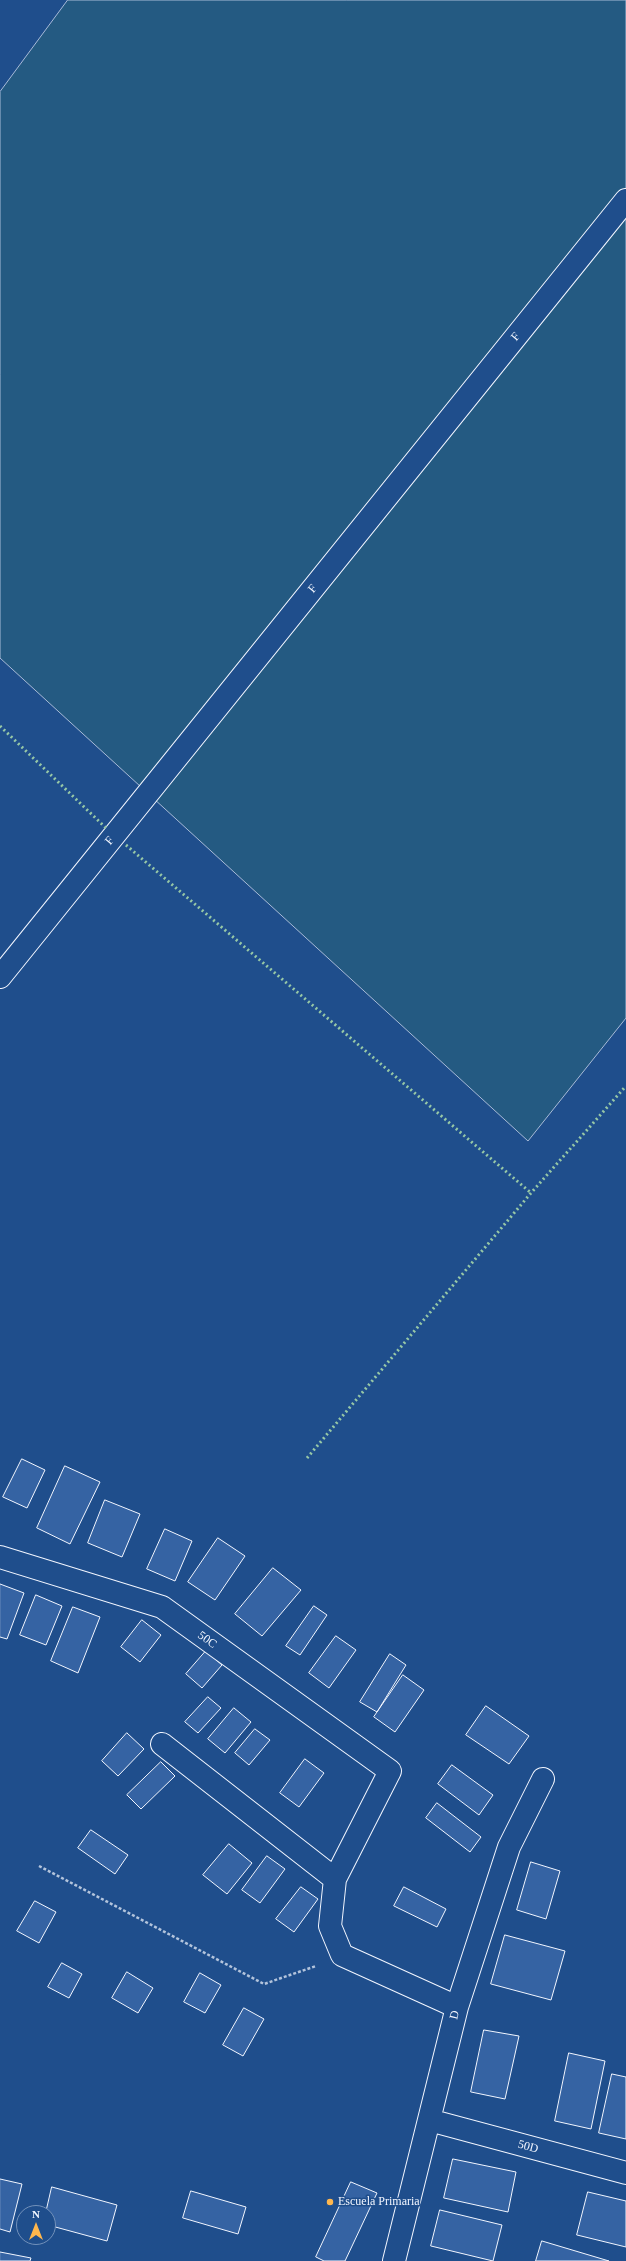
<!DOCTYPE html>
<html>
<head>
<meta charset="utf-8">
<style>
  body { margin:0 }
  #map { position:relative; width:626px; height:2261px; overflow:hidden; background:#1f4e8c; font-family:Georgia,serif }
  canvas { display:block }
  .north { position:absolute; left:16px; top:2205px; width:40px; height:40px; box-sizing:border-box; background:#1f4e8c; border:1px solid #7391ba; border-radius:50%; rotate:0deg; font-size:11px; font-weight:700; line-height:16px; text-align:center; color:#f2f6ff }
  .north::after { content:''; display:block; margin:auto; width:14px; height:18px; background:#ffb74d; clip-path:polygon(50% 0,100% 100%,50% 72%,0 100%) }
</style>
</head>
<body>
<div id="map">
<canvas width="626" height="2261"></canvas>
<div class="north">N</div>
</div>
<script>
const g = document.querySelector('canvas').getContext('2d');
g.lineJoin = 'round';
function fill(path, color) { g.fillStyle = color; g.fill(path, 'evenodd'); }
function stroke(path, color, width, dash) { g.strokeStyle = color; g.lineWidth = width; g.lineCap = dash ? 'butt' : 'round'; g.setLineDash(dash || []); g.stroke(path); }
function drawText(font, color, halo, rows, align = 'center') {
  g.font = font + ' Georgia,serif'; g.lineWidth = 3; g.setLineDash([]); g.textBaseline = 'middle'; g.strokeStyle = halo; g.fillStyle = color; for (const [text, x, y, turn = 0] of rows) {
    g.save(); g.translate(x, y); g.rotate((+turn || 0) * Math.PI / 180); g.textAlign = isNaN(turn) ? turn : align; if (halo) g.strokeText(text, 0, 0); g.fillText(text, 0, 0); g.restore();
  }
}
const green = new Path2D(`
  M68 0H626V1018L528 1141 0 658V92Z`);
const building = new Path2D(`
  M22 1459 45 1470 27 1508 3 1497Z
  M65 1466 100 1482 70 1544 37 1528Z
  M105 1500 140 1514 122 1557 88 1543Z
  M165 1529 192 1541 175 1581 147 1569Z
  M218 1538 245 1556 215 1600 188 1582Z
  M273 1568 301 1590 262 1636 235 1614Z
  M0 1584 24 1593 7 1639 0 1637Z
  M36 1595 62 1606 46 1645 20 1635Z
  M314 1606 327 1615 300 1655 286 1646Z
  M73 1607 100 1617 78 1673 51 1661Z
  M142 1620 161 1635 140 1662 121 1647Z
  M336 1636 356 1650 329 1688 309 1673Z
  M206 1651 222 1665 202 1688 186 1674Z
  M390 1654 406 1665 377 1712 360 1702Z
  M403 1675 424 1690 395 1732 374 1717Z
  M208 1697 221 1708 198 1733 185 1722Z
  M486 1706 529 1736 509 1764 466 1735Z
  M234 1708 251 1722 225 1753 208 1739Z
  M255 1729 270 1740 249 1765 235 1753Z
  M127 1733 144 1749 118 1776 102 1761Z
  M305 1759 324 1773 299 1807 280 1793Z
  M161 1762 175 1776 141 1809 127 1795Z
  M452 1765 493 1795 479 1815 438 1784Z
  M437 1803 481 1837 470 1852 426 1818Z
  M91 1830 128 1855 115 1874 78 1848Z
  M229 1844 252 1863 227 1894 203 1875Z
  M267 1856 285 1869 260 1903 242 1890Z
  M531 1862 560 1871 546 1919 517 1910Z
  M301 1887 318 1899 294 1932 276 1919Z
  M404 1887 446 1909 437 1927 394 1906Z
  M35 1901 56 1912 39 1943 17 1931Z
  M505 1935 565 1951 551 2000 491 1984Z
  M62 1963 82 1974 69 1998 48 1987Z
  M127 1972 153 1988 138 2013 112 1998Z
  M200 1973 221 1985 205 2013 184 2002Z
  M244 2008 264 2019 243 2056 223 2045Z
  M484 2030 519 2036 505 2099 471 2092Z
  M569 2053 605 2061 591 2129 555 2121Z
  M612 2074 626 2077V2139L599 2133Z
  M453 2159 516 2172 508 2212 444 2198Z
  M0 2179 22 2184 10 2232 0 2229Z
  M351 2182 377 2193 345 2261H324L316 2257Z
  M52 2187 117 2205 107 2241 48 2225V2213H46Z
  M191 2191 246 2207 238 2234 183 2218Z
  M588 2192 626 2201V2247L577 2235Z
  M440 2210 502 2225 493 2261 431 2246Z
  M542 2241 609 2261H536Z
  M0 2252 31 2258 30 2261H0Z`);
const path = new Path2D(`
  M39 1866 264 1984 316 1966`);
const minor = new Path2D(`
  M0 977 626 200
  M0 1557 162 1607 390 1771 335 1879 330 1926 342 1955 457 2007
  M162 1744 335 1879
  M429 2120 626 2173
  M394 2261 457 2007 509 1847 543 1779`);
const hedge = new Path2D(`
  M0 726 107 829
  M126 845 531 1193
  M307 1458 531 1193 626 1086`);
const markers = [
  [330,2202,4,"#ffb74d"]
];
const streetNames = [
  ["F",516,337,-51],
  ["F",313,589,-51],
  ["F",110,841,-51],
  ["50C",207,1640,36],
  ["D",455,2015,-76],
  ["50D",528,2147,15]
];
const poiNames = [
  ["Escuela Primaria",338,2202]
];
fill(green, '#245a82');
stroke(green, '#a8bbd7', 1);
fill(building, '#3563a3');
stroke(building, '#f2f6ff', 1);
stroke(minor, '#f2f6ff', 24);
stroke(path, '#b3c4dc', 2.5, [3, 2]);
stroke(minor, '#1f4e8c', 22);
stroke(hedge, '#97c8a6', 3, [2, 3]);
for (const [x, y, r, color] of markers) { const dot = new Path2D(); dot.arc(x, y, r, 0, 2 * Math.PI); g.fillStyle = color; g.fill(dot); stroke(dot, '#1f4e8c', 1.5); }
drawText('12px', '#f2f6ff', '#1f4e8c', streetNames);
drawText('12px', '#f2f6ff', '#1f4e8c', poiNames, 'left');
</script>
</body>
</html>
